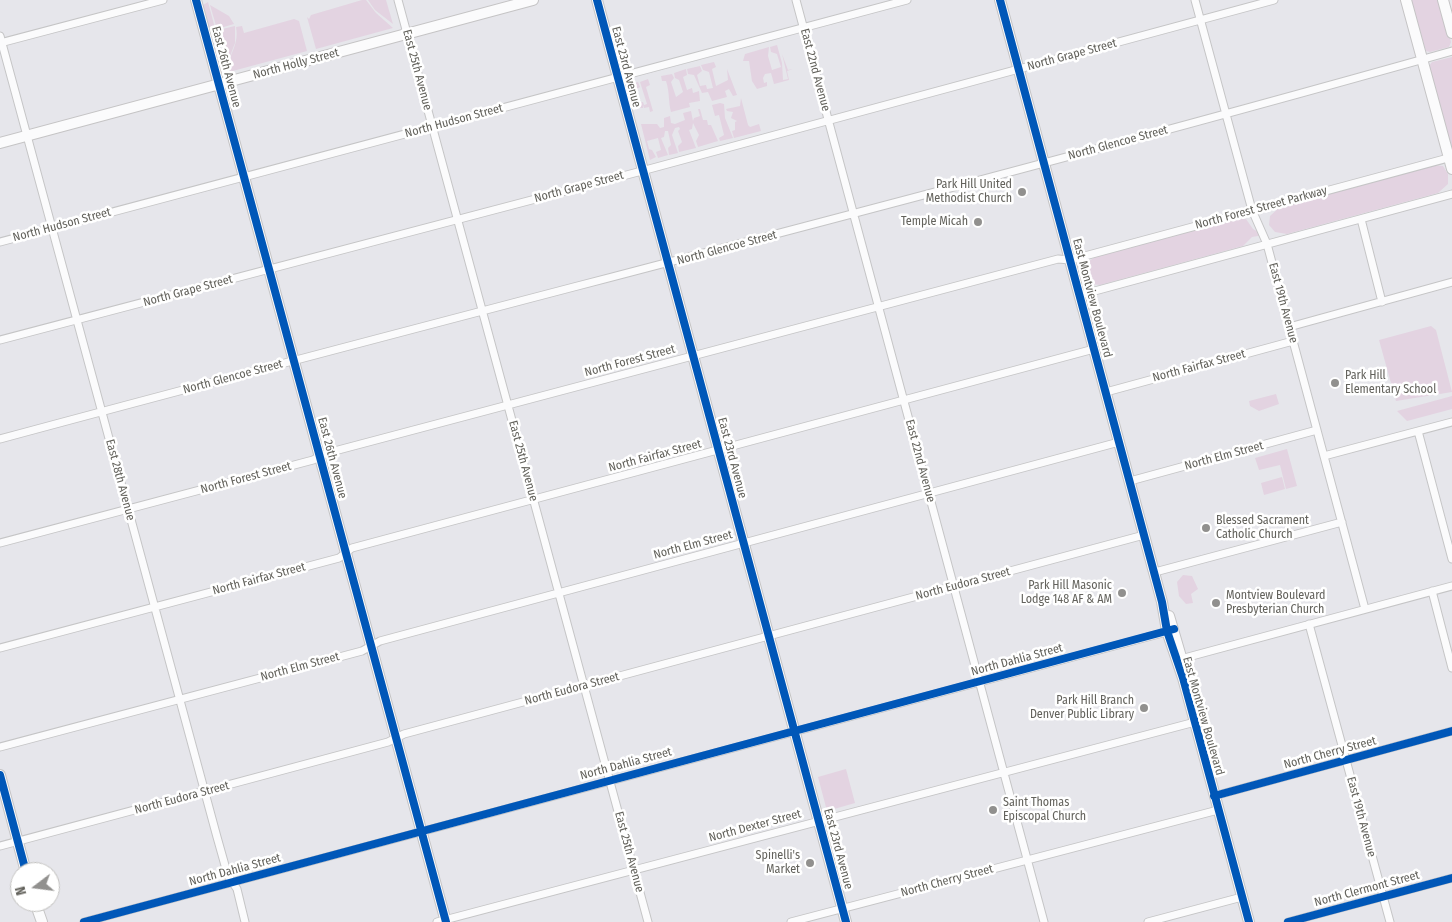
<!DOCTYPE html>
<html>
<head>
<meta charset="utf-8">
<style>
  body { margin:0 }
  #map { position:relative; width:1452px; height:922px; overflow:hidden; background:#e6e6eb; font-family:"Fira Sans Condensed",sans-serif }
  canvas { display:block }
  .north { position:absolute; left:10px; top:862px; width:50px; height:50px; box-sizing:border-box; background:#fff; border:1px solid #c1c0be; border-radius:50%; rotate:255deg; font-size:14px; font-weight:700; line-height:20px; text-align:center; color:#63625c }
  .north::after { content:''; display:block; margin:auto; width:18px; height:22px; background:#91908e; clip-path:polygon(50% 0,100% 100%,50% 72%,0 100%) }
</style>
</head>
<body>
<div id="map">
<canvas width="1452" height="922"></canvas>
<div class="north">N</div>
</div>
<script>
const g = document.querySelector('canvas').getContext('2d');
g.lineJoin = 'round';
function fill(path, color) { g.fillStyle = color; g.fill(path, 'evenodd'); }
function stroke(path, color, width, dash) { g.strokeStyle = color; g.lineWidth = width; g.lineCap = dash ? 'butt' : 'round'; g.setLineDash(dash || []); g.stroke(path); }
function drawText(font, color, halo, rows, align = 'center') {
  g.font = font + ' "Fira Sans Condensed",sans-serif'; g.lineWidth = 5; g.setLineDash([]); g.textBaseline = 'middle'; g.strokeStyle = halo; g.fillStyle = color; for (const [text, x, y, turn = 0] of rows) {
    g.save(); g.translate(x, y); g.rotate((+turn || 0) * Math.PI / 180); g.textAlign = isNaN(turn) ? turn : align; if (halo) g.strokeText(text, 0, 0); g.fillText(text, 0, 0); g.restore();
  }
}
const green = new Path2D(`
  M362 0H366L376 13 393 28 316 49 307 17 309 19 311 15Z
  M368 0H386L393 24 375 10Z
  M1411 0H1439L1451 42 1449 47 1430 52 1426 51Z
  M208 2 227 73 222 74 203 5Z
  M210 5 229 16 234 24 217 29Z
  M294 19 299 21 307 51 229 72C225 58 240 47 236 27L242 26 244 33Z
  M235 26V43L227 64 218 30Z
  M777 45 782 63 783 80 788 79 782 54 788 70 793 69 787 71 789 80 774 84 771 73 765 74 763 78 764 83 767 82V86L757 89 752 81 749 61H743L745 54 769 47 768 56 772 70 781 67 777 54 771 52 770 47Z
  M1452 57V150L1429 66 1432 62Z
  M714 62 716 67 712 69 716 86 728 80 727 69 737 95 733 96 729 89 725 91 727 97 712 101 708 92 702 93 694 75 688 74 687 69 700 66 702 71 697 75 700 86 706 85 707 89 713 88 709 72 703 70 701 65Z
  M686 69 687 75 683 77 687 90 692 88 693 93 699 91 700 101 689 103 690 107 671 112C668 100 670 94 666 81H662L661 76 672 74 674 78 671 82 676 97 683 92 679 80 675 78 674 73Z
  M648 79 650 85 646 87 653 111 650 112 649 107 644 108V105L643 108H638L634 91H632L637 110 630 84 638 82 640 87 635 90 639 102H643L644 105 647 104 640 82Z
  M741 98 748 125 750 127 759 124 761 131 734 138 732 131 735 130V122L737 121 731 118 733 112 727 111 726 109 740 106Z
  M720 103 724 104 725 118 733 138 720 141 719 138 724 135 719 115 715 116 712 105Z
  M698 109H700L703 120H707L708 125H711L718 141 698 147 696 141 699 135 693 123 692 129 689 130 696 148 679 152 678 146 682 142 678 131 680 129 679 127 675 128 672 135 678 153 669 155 668 148 671 145 668 131H665L664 137 661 138 668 155 658 158 656 152 661 150 658 138 647 141 649 149 652 150 656 157 650 160 641 124H657L660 128 664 127V118L670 116 671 123 675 124 685 120 683 113 691 111 693 121 694 118 700 116Z
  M1431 165 1443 166 1448 174V184L1438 193 1287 234 1275 232 1269 225 1270 216 1281 206Z
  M1239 218 1246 219 1253 229 1264 235 1252 237 1243 246 1100 285 1091 284 1084 276 1085 264 1095 257Z
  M1431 326 1436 330 1452 392 1396 401 1379 340Z
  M1276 394 1279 404 1259 411 1250 406 1249 401Z
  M1452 396V409L1407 421 1397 411Z
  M1287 449 1297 486 1286 489 1280 465 1259 470 1255 458Z
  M1282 477 1285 489 1264 495 1261 483Z
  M1183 575 1192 576 1198 589 1191 594 1193 603 1186 604 1179 596 1177 582Z
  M846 769 855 803 827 811 818 777Z`);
const street = new Path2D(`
  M398 0 648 922
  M796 0 1044 922
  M1195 0 1252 210 1267 244 1365 609
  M0 36 217 837 228 876 237 889 245 922
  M0 43 163 0
  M1361 219 1382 302
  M0 242 907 0
  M1080 295 1452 194
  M1289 327 1452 282
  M0 340 638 172 1274 0
  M1106 392 1293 341
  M1418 431 1452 559
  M0 439C484 308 970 187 1452 51
  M1324 456 1452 422
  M1130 481 1317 430
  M0 543 313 460 327 453 1058 259 1070 260 1452 157
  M1155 572 1342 522
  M1432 591 1452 668
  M1309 624 1390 922
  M0 648 339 558 352 548 1094 349
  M1177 660 1452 586
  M0 747 362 651 380 641 1119 442
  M1214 796 1452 731
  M0 846 388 742 404 734 1144 535
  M84 922 1170 631
  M437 922 1195 722
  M791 922 1218 810
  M1148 922 1242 897
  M1288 922 1452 878`);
const secondary = new Path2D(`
  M196 0 446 922
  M597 0 846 922
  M1000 0 1162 602 1167 631 1183 678 1249 922
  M1406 0 1452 169
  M1443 0 1452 33
  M0 143 533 0
  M1169 616 1181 657
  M0 775 26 872
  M35 902 42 922`);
const cycleway = new Path2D(`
  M196 0 446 922
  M597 0 846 922
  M1000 0 1162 602 1167 631 1183 678 1249 922
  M0 775 26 872
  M1214 796 1452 731
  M84 922 1174 629
  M1288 922 1452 878`);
const markers = [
  [1022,192,5,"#91908e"],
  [978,222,5,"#91908e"],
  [1335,383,5,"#91908e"],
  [1206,528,5,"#91908e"],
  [1122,593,5,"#91908e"],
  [1216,603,5,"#91908e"],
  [1144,708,5,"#91908e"],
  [993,810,5,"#91908e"],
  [810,863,5,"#91908e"]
];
const streetNames = [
  ["North Grape Street",1072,55,-15],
  ["North Holly Street",296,64,-15],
  ["East 26th Avenue",226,67,75],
  ["East 23rd Avenue",626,67,75],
  ["East 25th Avenue",417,70,75],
  ["East 22nd Avenue",815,70,75],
  ["North Hudson Street",454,121,-15],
  ["North Glencoe Street",1118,143,-15],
  ["North Grape Street",579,187,-15],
  ["North Forest Street Parkway",1261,208,-15],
  ["North Hudson Street",62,225,-15],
  ["North Glencoe Street",727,248,-15],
  ["North Grape Street",188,291,-15],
  ["East Montview Boulevard",1092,298,75],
  ["East 19th Avenue",1283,303,75],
  ["North Forest Street",630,361,-15],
  ["North Fairfax Street",1199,366,-15],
  ["North Glencoe Street",233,377,-15],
  ["North Fairfax Street",655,456,-15],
  ["North Elm Street",1224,456,-15],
  ["East 26th Avenue",332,458,75],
  ["East 23rd Avenue",732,458,75],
  ["East 25th Avenue",523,461,75],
  ["East 22nd Avenue",920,461,75],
  ["North Forest Street",246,478,-15],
  ["East 28th Avenue",120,480,75],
  ["North Elm Street",693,545,-15],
  ["North Fairfax Street",259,579,-15],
  ["North Eudora Street",963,584,-15],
  ["North Dahlia Street",1017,660,-15],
  ["North Elm Street",300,667,-15],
  ["North Eudora Street",572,689,-15],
  ["East Montview Boulevard",1203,716,74],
  ["North Cherry Street",1330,753,-15],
  ["North Dahlia Street",626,764,-15],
  ["North Eudora Street",182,798,-15],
  ["East 19th Avenue",1361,817,75],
  ["North Dexter Street",755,826,-15],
  ["East 23rd Avenue",838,849,75],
  ["East 25th Avenue",629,852,75],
  ["North Dahlia Street",235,870,-15],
  ["North Cherry Street",947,881,-15],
  ["North Clermont Street",1367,889,-15]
];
const poiNames = [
  ["Park Hill United",1012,185],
  ["Methodist Church",1012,199],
  ["Temple Micah",968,222],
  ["Park Hill",1345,376,"left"],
  ["Elementary School",1345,390,"left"],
  ["Blessed Sacrament",1216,521,"left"],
  ["Catholic Church",1216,535,"left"],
  ["Park Hill Masonic",1112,586],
  ["Lodge 148 AF & AM",1112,600],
  ["Montview Boulevard",1226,596,"left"],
  ["Presbyterian Church",1226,610,"left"],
  ["Park Hill Branch",1134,701],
  ["Denver Public Library",1134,715],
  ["Saint Thomas",1003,803,"left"],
  ["Episcopal Church",1003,817,"left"],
  ["Spinelli's",800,856],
  ["Market",800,870]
];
fill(green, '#e3d3e1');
stroke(street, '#c5c5c6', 9);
stroke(secondary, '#c5c4c5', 12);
stroke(street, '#fbfbfc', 7);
stroke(secondary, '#fbfbfc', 10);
stroke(cycleway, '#0057b8', 8);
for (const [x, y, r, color] of markers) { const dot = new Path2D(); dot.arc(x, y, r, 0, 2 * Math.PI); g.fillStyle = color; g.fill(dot); stroke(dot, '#fff', 2); }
drawText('12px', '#63625c', '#fff', streetNames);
drawText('12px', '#63625c', '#fff', poiNames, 'right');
</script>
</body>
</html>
